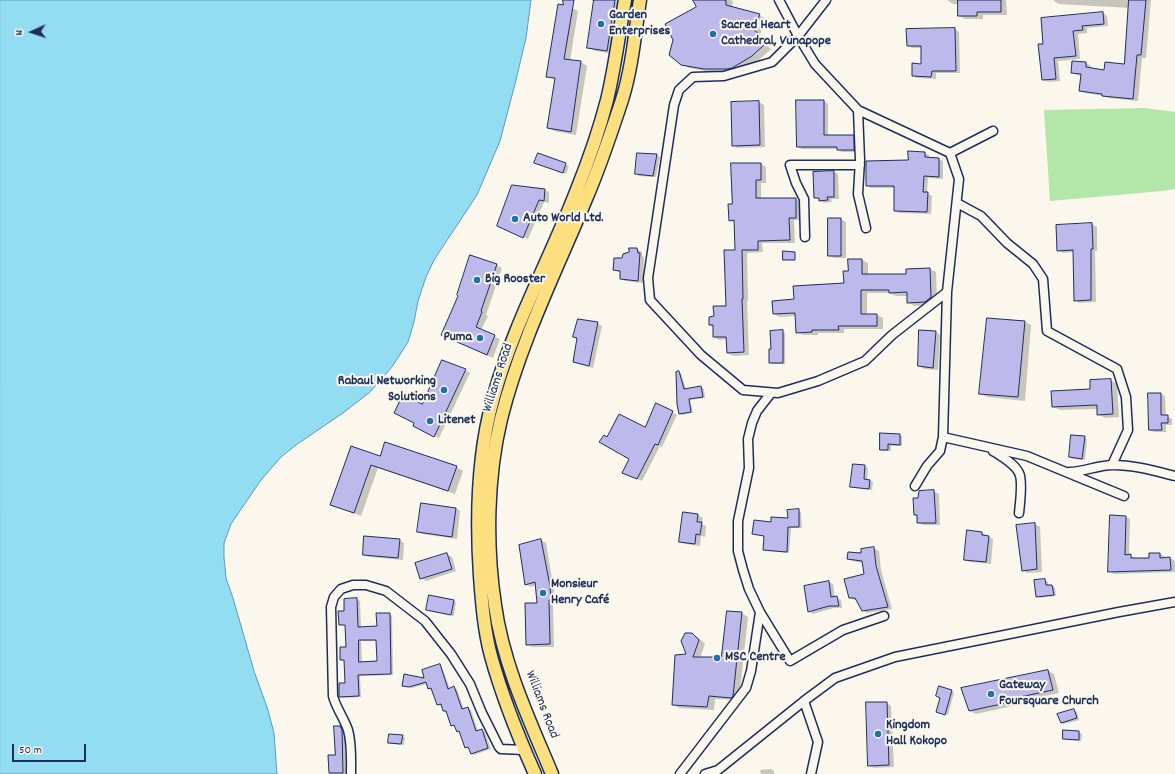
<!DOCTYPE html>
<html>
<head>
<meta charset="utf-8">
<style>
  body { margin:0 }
  #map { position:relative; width:1175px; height:774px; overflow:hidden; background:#fbf7ec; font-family:Dekko,sans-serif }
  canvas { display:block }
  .north { position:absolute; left:12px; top:12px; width:40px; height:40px; -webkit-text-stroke:3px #fbf7ec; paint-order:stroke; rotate:267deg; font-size:11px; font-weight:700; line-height:16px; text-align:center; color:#1b2f5e }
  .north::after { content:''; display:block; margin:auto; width:14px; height:18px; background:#1b2f5e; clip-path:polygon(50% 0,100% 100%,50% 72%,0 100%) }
  .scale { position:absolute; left:12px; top:744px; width:74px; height:18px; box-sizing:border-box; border:2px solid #1b2f5e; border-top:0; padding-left:5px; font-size:12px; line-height:14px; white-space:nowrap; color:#1b2f5e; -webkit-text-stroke:3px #fbf7ec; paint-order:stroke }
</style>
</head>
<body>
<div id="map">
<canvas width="1175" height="774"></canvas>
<div class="north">N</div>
<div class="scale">50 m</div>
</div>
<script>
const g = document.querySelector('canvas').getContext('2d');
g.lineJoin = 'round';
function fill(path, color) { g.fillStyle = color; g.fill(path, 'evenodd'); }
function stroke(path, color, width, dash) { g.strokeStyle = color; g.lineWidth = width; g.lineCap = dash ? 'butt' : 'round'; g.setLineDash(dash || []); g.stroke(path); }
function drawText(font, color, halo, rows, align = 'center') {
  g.font = font + ' Dekko,sans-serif'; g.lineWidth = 4; g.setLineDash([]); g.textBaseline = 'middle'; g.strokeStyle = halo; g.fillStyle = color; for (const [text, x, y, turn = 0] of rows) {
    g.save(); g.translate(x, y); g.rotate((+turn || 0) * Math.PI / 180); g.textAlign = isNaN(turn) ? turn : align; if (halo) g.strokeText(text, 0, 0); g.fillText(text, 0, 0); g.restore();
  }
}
const green = new Path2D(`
  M1145 108 1175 112V189L1162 191 1050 201 1044 110Z`);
const water = new Path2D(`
  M0 0H531L526 38 515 84 500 141 477 195 434 260 426 277 418 301 414 322 408 342 392 367 370 392 343 413 296 445 281 457 261 480 231 524 224 543V557L226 578 233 598 254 671 268 710 274 733 277 774H0Z`);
const shadow = new Path2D(`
  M591 0H622L614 54 595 51 588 47 594 2Z
  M698 0H731L733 1 732 7 759 15 766 19 760 35 763 37 760 40 771 49 759 60 739 71 734 73 711 72 689 68 682 64 697 7Z
  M947 0H1007H1006L1007 15H983V19H965L959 16V4H953Z
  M1054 0H1151L1146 58H1142L1138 101 1108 98 1104 96 1085 93 1080 90 1082 76 1077 75 1072 72 1086 63 1091 66V69L1105 71 1125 65 1130 8 1059 4 1054 1Z
  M572 8 578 11 570 61 581 62 587 66 576 135 554 131 548 128 556 80 547 76Z
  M1103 13 1107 16 1108 26 1087 28V33L1078 34 1080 59 1058 61 1060 81 1048 82 1043 80 1045 44Z
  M955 29 959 32 960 73H936V79L917 78 913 76 922 65V48H912L908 45Z
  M824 101 828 104V136H853L858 139V152H842L837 149H802L798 147Z
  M759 102 764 105 765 147 737 148 733 145Z
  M925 153 929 155V158L939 159 943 161V179L928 178 927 193 932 196 931 214 899 213 895 210V188H871L867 185Z
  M538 154 569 166 566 174 538 164Z
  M638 154 657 155 660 157 656 177 639 176 636 174Z
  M761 164 766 167V183H761V199H795L801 202V220H794L795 243H762L763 252 747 253 748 301H747L749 355 733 356 728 353 727 339 719 340 714 337V327L710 325 715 317 727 307 736 251 735 223 730 220 733 205Z
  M834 172 838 174 839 199H831L832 202 824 203 815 197Z
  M544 190 549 192V203L544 202 528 239 498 226Z
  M829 219H841L846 222V258H834L829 255Z
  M1092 224 1097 227V251H1095L1096 302 1079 303 1075 300 1074 252 1063 253 1058 250Z
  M630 249H637L642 252V256L644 257 643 283 625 281 621 278V273L614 270 630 253Z
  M862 260 868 263V275H907V270L930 269 936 272 937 301 932 305 914 306 908 302V296H896L889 293H867V315H877L883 318V329H844V333H818V335H803L797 332 796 316 780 317 774 314 795 300 845 284 849 272Z
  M496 265 502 268 486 315 488 316 481 330 500 339 493 358 442 335Z
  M1025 322 1031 325 1025 401 987 397 980 393Z
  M597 323 602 326 593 368 579 364 574 361 578 339 574 337Z
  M782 331 785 333V364H773L770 362Z
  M936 332 940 335 938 370 924 369 919 366Z
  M465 370 470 373 439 438 418 428 423 405Z
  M679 372 681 373 686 389 701 387 704 389 705 398 690 400 693 413 682 415 680 414Z
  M1111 380 1117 384 1119 417 1105 418 1098 414V409L1060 410 1053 407Z
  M1161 394 1165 396 1166 416 1172 419V425H1166V432H1154L1150 430Z
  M672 412 677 415 662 447 660 446 642 481 623 473 646 428Z
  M899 435 902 436V446H891V451H884L881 449Z
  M1084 437 1087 439 1085 460 1073 459 1070 457Z
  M352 447 380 458 456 467 463 471 455 494 378 468 361 516 331 504Z
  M854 465 865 466 868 468 867 480 873 482 872 490 854 488 852 486Z
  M934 491 939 494 940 525H923L918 522V516L915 514 919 499Z
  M456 508 460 511 457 539 423 534 418 532Z
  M798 510 801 512 802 528H791L789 553 766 551 764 550 765 536 753 533 789 519Z
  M684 513 698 515 703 518 702 524 706 526 705 537 701 536 700 546 685 544 680 542Z
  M1125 517 1130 519 1129 555 1135 558 1150 559 1160 554 1165 557V558H1170L1175 561V572L1114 574 1109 571Z
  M1035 524 1040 527 1042 572 1027 573 1023 570Z
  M982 533 993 539 991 564 970 562 965 560Z
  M399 540 404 543 403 560 369 557 364 554Z
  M541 540 546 543 554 590 555 602 553 603 554 647H532L527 644 538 603 537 585 531 587 526 584 520 545Z
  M874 548 879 551 881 570 892 609 867 613 862 610 858 600H854L850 597 865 575 863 563 852 561 848 559 863 555 862 549Z
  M447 554 452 557 456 571 426 581 421 578Z
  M1045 580 1048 582V586H1052L1055 587 1056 596 1040 598 1037 596Z
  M829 582 833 584 835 598 841 600 842 608H834L813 614 809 611Z
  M357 599 360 601 361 627H378L389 614 392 616 393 675 360 676 361 697 343 698 340 696 346 684 345 661 341 660 347 648 346 626 340 624 345 612ZM361 641H377L378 662H362Z
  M453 601 456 602 454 616 431 611 428 610Z
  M742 613 748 617 739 700 715 699 714 710 679 708 673 704 692 634 699 638 705 644 700 658H722Z
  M440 665 442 667 450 689 454 688 457 689 464 710 468 708 471 710 478 731 482 730 485 732 491 749 474 755 471 753 470 748 465 747 460 733 458 731 456 727 451 725 447 712 444 711 442 706 438 705 432 690 429 689 427 684 412 688 403 686 426 679Z
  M1048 671 1054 674 1059 693 1025 700 1026 703 976 714 970 711Z
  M952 691 954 693 948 715 940 713 941 698Z
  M887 703 891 706 894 767 874 768 869 765Z
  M1074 710 1077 712 1079 720 1064 724 1061 723Z
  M340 727 343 729 345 732 346 774H330L329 756H336Z
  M1079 732 1082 734 1081 741 1066 740 1064 738Z
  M402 736 405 738 404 745 392 744 389 742Z
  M771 769 774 771V774H761L760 770Z`);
const building = new Path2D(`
  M563 0H574L564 59 581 61 571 132 547 128 555 78 546 77 558 4 563 5Z
  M594 0H615L607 51 587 48Z
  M693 0H726V5L760 14 754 30 758 33 755 35 765 44 752 56 732 68 727 69H704L681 65 669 55 673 40 665 24 696 7Z
  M958 0H1001V12H977V16H958Z
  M1129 0H1146L1141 55H1137L1133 99 1102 96V94L1079 91 1081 74 1071 73 1072 61 1086 62V67L1104 70 1105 62 1124 64Z
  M1103 12 1104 24 1082 26 1083 30 1073 31 1076 56 1054 58 1056 79 1042 80 1038 44H1043L1041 18Z
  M955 28 956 71H932L931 77 912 76V63L921 64V46H907L906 29Z
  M796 100H824V135H854V150H837V147H797Z
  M759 101 760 145 732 146 731 102Z
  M908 151 925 152V157L939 158V177L924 176 923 192H928L927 212 894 211V186H866V161L908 160Z
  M538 153 566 163 563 173 534 163Z
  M637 153 657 154 653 176 635 174Z
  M731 163H761V180H756V198H796V218H789L790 240 758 241V250H742L743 299H742L744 352 727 353 726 337H713V325H709V317L714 316 713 306H726L724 250H735L734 220 729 221 728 204H732Z
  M834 171V197H827L828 200 819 201V198H814L813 172Z
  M512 185 545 189 544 201 539 200 523 238 497 226Z
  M828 218H841V256H828Z
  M1092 223 1093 249H1091V300L1074 301 1073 250 1057 251 1056 225Z
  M629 248H637L638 253H640L638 281 620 279V271L613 270 614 258H622L623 254 629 252Z
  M783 251 795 252V260H783Z
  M470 255 497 264 481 311 482 312 476 327 495 335 487 355 441 335 458 296 457 295Z
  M848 259H862V274H906V269L930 268 931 297 925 302 907 303V292L889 293V290H861V314H877V326H838L839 330H812V332L796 333 795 313 773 314 772 301 794 299 793 286 844 283 843 271H848Z
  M987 318 1025 321 1018 397 979 394Z
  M578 319 598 322 589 366 573 362 577 338 573 337Z
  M783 330V363H769V349H771L770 331Z
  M919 330 936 331 933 368 918 366Z
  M442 360 466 369 434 437 413 426 414 423 394 413 403 394 422 404Z
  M679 371 684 389 701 386 703 397 689 399 691 412 679 414 677 404 676 372Z
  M1111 379 1113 414 1097 415V405L1052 407 1051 391 1090 389V380Z
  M1148 393H1161V415H1168V423H1161L1162 430H1149Z
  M656 403 673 411 658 445 655 444 637 479 622 473 629 459 599 442 604 435 607 437 619 414 645 427Z
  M880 433 900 434V445L888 444V450H880Z
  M1071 435 1085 436 1082 459 1069 457Z
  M385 442 457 466 448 491 371 465 354 513 330 505 351 446 380 456Z
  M853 464 865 465 864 479 870 480 869 489 850 487Z
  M934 490 936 523H917V515H914L913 498H918L919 491Z
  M421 503 456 508 452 537 417 532Z
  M799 509V527H788L787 552 763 550 764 536 752 534 754 520 771 522V517L788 518 787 510Z
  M683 512 698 514 697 522H702L700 535 696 534 695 544 679 542Z
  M1110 515 1126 516 1125 555 1131 554V558H1149V553H1160V558L1170 557 1171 570 1108 572Z
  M1035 523 1037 569 1022 571 1016 525Z
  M967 530 982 532V535L989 536 986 562 964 560Z
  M364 536 400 539 398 558 363 555Z
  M541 539 550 586 551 600H549L550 644 526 645 525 603H537L535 582 525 585 519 545Z
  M874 547 876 566 888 607 862 611 855 598H849L844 579 864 574 862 561 847 559 848 552 861 553V549Z
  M447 553 452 569 420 579 415 563Z
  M1045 579 1046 585H1052L1054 595 1036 597 1034 580Z
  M829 581 831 597 837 596 839 606H829L808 612 804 586Z
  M429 595 454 600 451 615 426 610Z
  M357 598 358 627 377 626 376 613H390L391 674 358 675 359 696 339 697V683H345L344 660H340V647H346L345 625H339L338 611H344V599ZM359 640H376L377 661 359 662Z
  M727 611 742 612 733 696 731 698 709 696 707 707 672 705 675 655 686 654 681 641 685 633H692L699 640 693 657H721Z
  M440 664 448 689 454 686 462 709 468 707 476 731 482 729 488 748 471 754 468 747 465 748 459 731 457 732 454 725 451 726 446 711H443L441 704 437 705 431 688 428 689 426 682 409 687 402 686 404 674 424 678 422 670Z
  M1048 670 1053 690 1020 697V700L969 711 961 688Z
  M939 686 952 690 945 715 936 712 940 698 936 696Z
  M866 702H887L889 765 868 766Z
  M1074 709 1077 718 1061 723 1057 714Z
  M334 726H340L342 730 343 773H329L328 755H335Z
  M1063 730 1079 731V740L1063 739Z
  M389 734 403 735 401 744 388 743Z`);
const minor = new Path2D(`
  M779 0 798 36 815 64 858 110 860 160 858 194 866 228
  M826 0 798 36 772 62 724 76 693 77 679 90 674 105 648 278 650 300 701 355 743 390 778 393 818 381 865 361 892 335 947 292 959 179 950 153 858 110
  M950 153 993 131
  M957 203 981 216 1007 243 1033 264 1043 279 1047 331 1117 369 1126 397 1128 430 1112 465
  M805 237 804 199 796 183 790 165H860
  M947 292 943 437 1027 456 1124 496
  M993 451C1001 456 1015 464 1019 473 1023 480 1020 504 1019 513
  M1069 472C1084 472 1098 465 1113 465 1134 465 1155 471 1175 476
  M915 486 927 466 940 451 943 437
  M760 612 790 661 843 630 884 616
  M804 701 818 742 811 774
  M351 774C351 760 352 744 348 730 344 718 336 708 333 696L331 607 334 597 341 589 353 585H366L386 591 425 621 451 654 470 684 482 713 499 747 501 749 524 750
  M680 774 746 688 751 671 760 612 749 589 743 570 738 551V521L749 468 748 439 752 423 757 411 771 393
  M705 774 718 770 804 701 835 678 895 657 1119 612 1175 602`);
const primary = new Path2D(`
  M535 774C518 736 502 696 491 656 484 630 482 603 480 576 476 517 477 457 493 399 512 328 549 261 576 192 588 162 599 131 607 100 615 67 619 33 625 0
  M552 774C529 719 503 664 495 605 486 546 487 477 501 419 520 343 556 271 586 199 600 167 611 133 622 100 632 68 635 33 640 0`);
const markers = [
  [601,24,4,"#1f6fb2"],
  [713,34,4,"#1f6fb2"],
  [515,219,4,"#1f6fb2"],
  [477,280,4,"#1f6fb2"],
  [480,338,4,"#1f6fb2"],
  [444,390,4,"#1f6fb2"],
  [430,421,4,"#1f6fb2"],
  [543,593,4,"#1f6fb2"],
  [717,658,4,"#1f6fb2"],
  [991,694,4,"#1f6fb2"],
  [878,734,4,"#1f6fb2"]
];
const poiNames = [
  ["Garden",609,16],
  ["Enterprises",609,32],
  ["Sacred Heart",721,26],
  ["Cathedral, Vunapope",721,42],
  ["Auto World Ltd.",523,219],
  ["Big Rooster",485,280],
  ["Puma",472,338,"right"],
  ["Rabaul Networking",436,382,"right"],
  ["Solutions",436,398,"right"],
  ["Litenet",438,421],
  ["Monsieur",551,585],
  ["Henry Café",551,601],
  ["MSC Centre",725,658],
  ["Gateway",999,686],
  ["Foursquare Church",999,702],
  ["Kingdom",886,726],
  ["Hall Kokopo",886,742]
];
const streetNames = [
  ["Williams Road",499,378,-72],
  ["Williams Road",541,705,69]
];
fill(green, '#b3e7a9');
fill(water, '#92ddf2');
stroke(water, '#6297b7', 1);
fill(shadow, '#0003');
fill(building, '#bdb9eb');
stroke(building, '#1b2f5e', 1);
stroke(minor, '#1b2f5e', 11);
stroke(primary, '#1b2f5e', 15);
stroke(minor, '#fbf7ec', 8);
stroke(primary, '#fce080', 12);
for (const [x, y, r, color] of markers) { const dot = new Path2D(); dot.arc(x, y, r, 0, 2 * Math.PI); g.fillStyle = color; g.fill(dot); stroke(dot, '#fbf7ec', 1.5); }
drawText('bold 14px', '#1b2f5e', '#fbf7ec', poiNames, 'left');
drawText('14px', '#1b2f5e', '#fbf7ec', streetNames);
</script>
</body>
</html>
